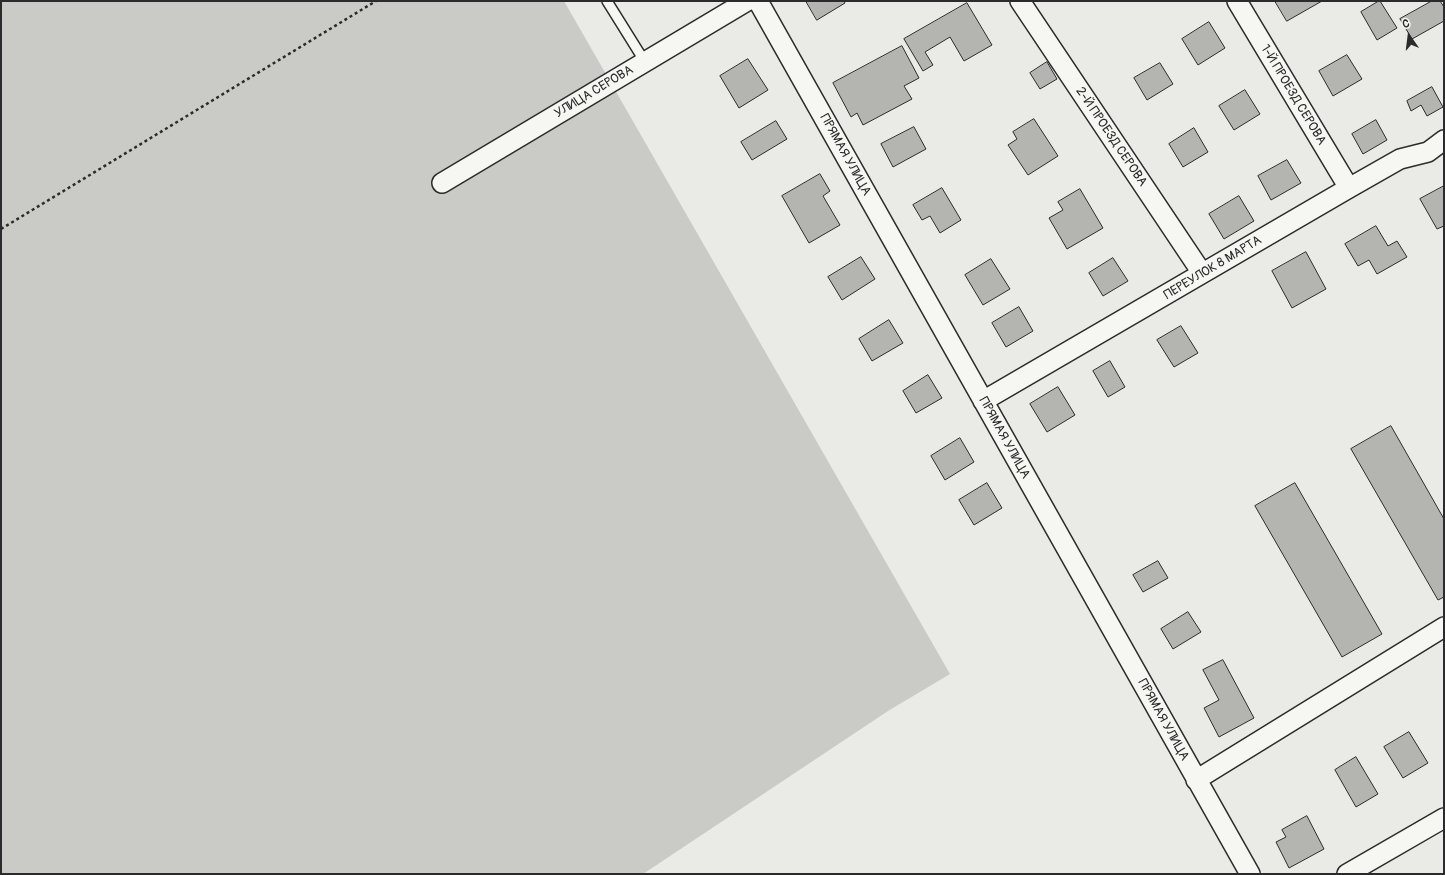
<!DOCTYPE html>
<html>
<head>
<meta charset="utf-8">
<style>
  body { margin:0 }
  #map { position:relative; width:1445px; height:875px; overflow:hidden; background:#eaeae6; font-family:Pangolin,sans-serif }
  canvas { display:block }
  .frame { position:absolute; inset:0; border:2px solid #2b2b2b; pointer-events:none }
  .north { position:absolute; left:1389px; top:16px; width:40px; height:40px; -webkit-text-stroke:3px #f6f6f2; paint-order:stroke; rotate:346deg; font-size:11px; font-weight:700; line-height:16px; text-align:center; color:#2b2b2b }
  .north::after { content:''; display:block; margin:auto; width:14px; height:18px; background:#2b2b2b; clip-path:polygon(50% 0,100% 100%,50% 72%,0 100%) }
</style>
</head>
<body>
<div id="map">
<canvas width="1445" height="875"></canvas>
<div class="frame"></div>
<div class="north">С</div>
</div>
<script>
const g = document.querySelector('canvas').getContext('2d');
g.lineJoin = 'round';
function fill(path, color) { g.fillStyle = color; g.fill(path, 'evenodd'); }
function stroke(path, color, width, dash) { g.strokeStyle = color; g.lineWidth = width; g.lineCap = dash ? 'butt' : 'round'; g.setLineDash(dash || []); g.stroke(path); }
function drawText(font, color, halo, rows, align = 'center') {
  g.font = font + ' Pangolin,sans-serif'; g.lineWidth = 3; g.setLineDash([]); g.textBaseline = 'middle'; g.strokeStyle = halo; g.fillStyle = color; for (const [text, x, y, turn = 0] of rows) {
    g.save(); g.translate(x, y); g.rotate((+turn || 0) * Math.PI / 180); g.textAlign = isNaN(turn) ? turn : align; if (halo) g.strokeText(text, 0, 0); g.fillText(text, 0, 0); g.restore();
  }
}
const green = new Path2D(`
  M1 1H564L950 674 888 711 643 874H1Z`);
const building = new Path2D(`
  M806 1H844L845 3 817 20Z
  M1275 1H1322L1287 21Z
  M1379 1H1380L1397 28 1377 40 1361 12Z
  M1432 1H1440L1444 7V21L1412 39 1400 19Z
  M967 3 992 45 964 61 950 37 925 52 933 65 923 71 904 39Z
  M1209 22 1225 48 1198 65 1182 39Z
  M902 46 919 78 904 86 912 99 863 125 857 113 851 117 833 83Z
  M1347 55 1362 79 1333 96 1319 71Z
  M748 59 768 90 739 108 720 76Z
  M1047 62 1057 79 1040 89 1030 73Z
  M1160 63 1173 84 1147 100 1134 78Z
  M1432 87 1443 107 1427 116 1421 105 1411 111 1407 101Z
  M1245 90 1260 114 1234 130 1219 106Z
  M1034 119 1058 156 1028 175 1008 145 1017 139 1013 132Z
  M1376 120 1387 140 1363 154 1352 134Z
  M776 121 787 139 752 160 741 142Z
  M914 127 926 149 893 167 881 144Z
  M1194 128 1208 152 1183 167 1169 144Z
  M1287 160 1301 183 1271 200 1258 176Z
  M820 174 830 191 823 196 840 225 809 243 782 196Z
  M1444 186V226L1437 229 1420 199Z
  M942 188 961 220 940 233 930 216 922 220 913 205Z
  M1080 189 1103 228 1067 249 1049 218 1063 210 1058 202Z
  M1239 196 1254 221 1224 239 1209 214Z
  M1376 226 1388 246 1397 241 1407 257 1377 274 1369 260 1358 266 1345 244Z
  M1306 252 1326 289 1292 308 1272 271Z
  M861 257 875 279 842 300 828 277Z
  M1113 258 1128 281 1103 296 1089 273Z
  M991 259 1010 289 983 305 965 275Z
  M1019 307 1033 331 1006 347 992 323Z
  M889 320 903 343 872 361 859 339Z
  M1181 326 1198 353 1174 367 1157 340Z
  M1110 361 1125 387 1108 397 1093 371Z
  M928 375 942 398 916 413 903 391Z
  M1058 387 1075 415 1047 432 1030 404Z
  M1391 426 1444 519V597L1438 600 1351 449Z
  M960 438 974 462 945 480 931 456Z
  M987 483 1002 508 974 525 959 500Z
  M1295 483 1382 634 1342 657 1255 506Z
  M1158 561 1168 578 1143 592 1133 575Z
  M1188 612 1201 632 1173 649 1161 629Z
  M1223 660 1254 718 1219 737 1204 708 1219 700 1203 670Z
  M1409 732 1428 763 1403 778 1384 747Z
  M1356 757 1378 794 1356 807 1335 770Z
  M1307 816 1324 849 1289 868 1276 842 1286 837 1282 830Z`);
const path = new Path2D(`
  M1 229 376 1`);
const lane = new Path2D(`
  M607 1 645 62`);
const street = new Path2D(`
  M758 1 1250 874
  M1020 1 1202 273
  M1237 1 1349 188
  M442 183 747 1
  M983 401 1349 188 1400 159 1428 152 1444 140
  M1196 780 1444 627
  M1347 874 1444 818`);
const streetNames = [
  ["УЛИЦА СЕРОВА",594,92,-31],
  ["1-Й ПРОЕЗД СЕРОВА",1293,95,59],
  ["2-Й ПРОЕЗД СЕРОВА",1111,137,56],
  ["ПРЯМАЯ УЛИЦА",845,155,61],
  ["ПЕРЕУЛОК 8 МАРТА",1213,268,-31],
  ["ПРЯМАЯ УЛИЦА",1004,438,61],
  ["ПРЯМАЯ УЛИЦА",1163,720,61]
];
fill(green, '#cacac7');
fill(building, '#b4b4b1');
stroke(building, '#2b2b2b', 1);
stroke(lane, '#2b2b2b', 12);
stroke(street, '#2b2b2b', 22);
stroke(path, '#2b2b2b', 2.5, [3, 3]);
stroke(lane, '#f6f6f2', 9);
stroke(street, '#f6f6f2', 19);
drawText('13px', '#2b2b2b', '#f6f6f2', streetNames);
</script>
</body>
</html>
